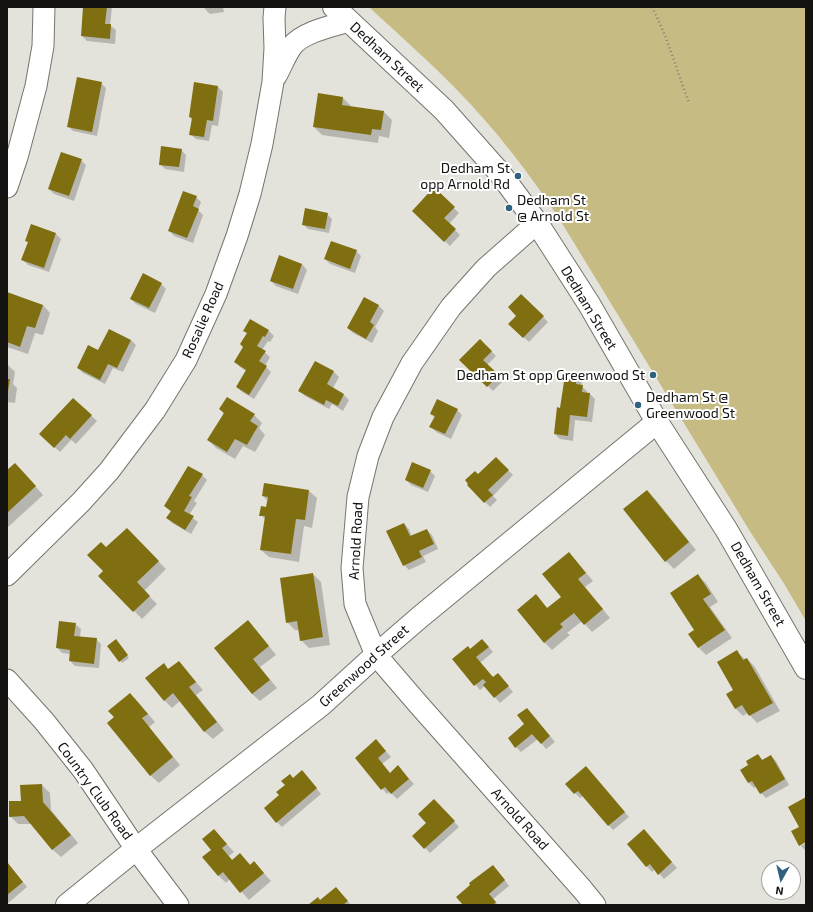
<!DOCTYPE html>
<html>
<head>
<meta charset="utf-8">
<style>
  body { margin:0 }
  #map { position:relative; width:813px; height:912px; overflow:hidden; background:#e4e3db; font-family:"Exo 2",sans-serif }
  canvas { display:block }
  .frame { position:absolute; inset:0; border:8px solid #141311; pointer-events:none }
  .north { position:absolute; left:761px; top:860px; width:40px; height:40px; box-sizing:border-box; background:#fff; border:1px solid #a1a1a0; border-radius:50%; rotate:188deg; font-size:11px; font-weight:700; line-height:16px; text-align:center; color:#141311 }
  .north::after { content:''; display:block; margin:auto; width:14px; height:18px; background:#30627f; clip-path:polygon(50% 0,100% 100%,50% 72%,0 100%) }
</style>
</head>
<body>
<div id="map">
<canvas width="813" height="912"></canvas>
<div class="frame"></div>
<div class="north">N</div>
</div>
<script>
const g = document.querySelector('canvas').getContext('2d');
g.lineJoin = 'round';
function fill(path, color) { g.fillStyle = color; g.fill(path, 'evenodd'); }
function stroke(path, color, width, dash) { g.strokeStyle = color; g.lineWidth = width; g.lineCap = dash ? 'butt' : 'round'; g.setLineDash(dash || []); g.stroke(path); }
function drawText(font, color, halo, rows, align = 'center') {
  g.font = font + ' "Exo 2",sans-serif'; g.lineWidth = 4; g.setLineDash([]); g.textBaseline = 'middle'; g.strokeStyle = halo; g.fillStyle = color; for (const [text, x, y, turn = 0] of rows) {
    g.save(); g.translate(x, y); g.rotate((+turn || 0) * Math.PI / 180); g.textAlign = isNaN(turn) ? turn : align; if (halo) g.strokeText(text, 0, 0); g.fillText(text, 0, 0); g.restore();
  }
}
const green = new Path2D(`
  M369 7H806V621L783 582 751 533 560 220C530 174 496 130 458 91 430 62 399 35 369 7Z`);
const shadow = new Path2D(`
  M84 7H112L110 25 116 30 115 44 87 41 82 36Z
  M205 7H223L224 12 210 14 205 9Z
  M101 83 106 88 97 136 73 131 68 126Z
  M218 87 223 92 218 126 212 125 209 141 196 139 190 134 192 120 190 117Z
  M343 98 351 106 350 107 384 112 392 120 389 138 379 136 378 143 322 135 314 127Z
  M181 150 186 155 184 172 165 169 160 164Z
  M81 160 86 165 74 201 54 194 49 189Z
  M434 189 459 213 449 224 460 235 450 246 413 211Z
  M196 197 201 202 198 210 203 215 193 243 174 236 169 230Z
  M327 214 332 219 329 233 308 229 303 224Z
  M32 226 56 234 61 239 49 272 28 265 23 260 29 243 27 241Z
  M356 251 361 256 355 273 330 264 325 259Z
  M280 256 302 264 307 270 298 294 276 286 271 281Z
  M161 284 166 289 155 313 136 304 131 299Z
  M7 294 43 305 50 313 43 335 35 333 28 354 7 347Z
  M521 295 548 322 529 342 510 324 518 316Z
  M365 298 379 306 384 311 375 327 378 331 372 343 353 333 348 328Z
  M250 320 269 331 274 336 270 342 268 341 262 350 270 357 265 366 271 372 254 399 242 392 237 387 246 371 240 367 235 362 244 347Z
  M131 340 136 345 123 372 113 368 105 384 83 373 78 368 99 351Z
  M480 340 496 356 487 365 503 381 493 391 461 360Z
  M316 362 334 372 339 377 333 388 344 395 349 400 343 411 332 404 329 409 305 396 299 391Z
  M7 364 15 372 13 384 17 388 15 403 7 402Z
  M577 377 582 383 581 386 587 391V394H590L595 399 592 422 575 420 573 441 560 439 555 434 558 409H561Z
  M73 399 97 421 76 444 71 440 60 452 46 439Z
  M220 409 254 415 262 423 259 428 265 435 255 452 243 446 235 459 216 448 208 440 224 414Z
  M457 410 462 415 451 439 436 432 431 427 435 418 431 414Z
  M496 458 513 475 493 496 497 500 490 507 468 485Z
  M430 471 435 476 428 492 411 485 406 480Z
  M7 472H23L43 495 7 528Z
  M202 475 207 480 194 501 197 503 189 515 198 522 191 534 172 523 167 518 171 512 165 506Z
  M309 491 317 498 312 528 304 526 299 562 269 557 261 550 266 520 261 515 267 508 268 501 263 496Z
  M647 491 655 499 696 550 674 569 666 561 624 509Z
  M404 524 409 529 412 537 427 530 432 535 438 549 423 556 426 562 409 570 404 565Z
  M127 529 166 569 144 591 157 604 142 619 100 576 104 571 106 548Z
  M569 554 577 562 593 581 585 587 610 618 592 632 582 621 567 633 570 635 552 650 544 642 536 595 548 609 562 597Z
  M313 574 321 582 330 645 309 648 301 640 299 630H295L287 622Z
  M698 576 706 583 718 602 710 607 732 638 706 655 699 648 690 634 696 630Z
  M75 624 81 629 80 637 96 639 101 644 99 668 75 666 70 661 71 654 62 653 57 647Z
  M256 630 276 655 260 667 277 688 260 701 252 694 215 648Z
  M118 643 129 658 122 663 108 646Z
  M487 645 493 652 480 663 493 678 498 674 513 692 500 703 485 686 480 690 454 659 470 650Z
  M737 652 745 659H747L755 667 780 711 757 723 748 713 743 716 735 708 734 690Z
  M179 662 186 670 203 690 196 695 224 730 213 739 205 732 180 701 172 708 164 700 169 670Z
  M130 694 138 702 155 722 149 727 180 765 159 783 151 776 108 723 115 717Z
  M532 714 555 742 546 749 538 739 521 752 516 747 526 724Z
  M381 746 391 757 382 764 390 774 403 772 414 784 397 799 390 792 387 794 356 758Z
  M758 755 763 760 771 756 776 761 789 785 766 798 761 793 757 786 754 788 749 783 742 770 750 765Z
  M591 773 629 817 613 830 583 796 580 798 575 793Z
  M307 777 321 794 282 827 277 822 280 795 294 779Z
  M42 785 50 793 51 810 78 843 61 857 53 850 31 824H18L10 816 22 802Z
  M806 798V841L801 844V846L806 843V851L800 845 801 827Z
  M439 805 459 827 430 853 414 836 427 823Z
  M214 830 234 852 229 856 233 861 240 855 251 865 254 862 271 881 249 900 230 879 226 883 218 875 212 850Z
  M649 836 677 868 664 879 655 869 652 872 628 845Z
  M7 862 27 887 7 904Z
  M498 871 509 886 493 899 498 905H464Z
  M336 888 351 905H309L320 901Z`);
const building = new Path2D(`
  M83 7H107L105 24H111L110 39 81 36Z
  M77 77 102 82 92 132 67 127Z
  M194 82 218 86 213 121 207 120 204 137 189 135 192 118 189 117Z
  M318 93 343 97 342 105 384 111 381 130 372 129 371 135 313 127Z
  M161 146 182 149 179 167 159 165Z
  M61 152 82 159 69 196 48 189Z
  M434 187 455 207 444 218 456 229 444 242 412 211Z
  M183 191 197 196 193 206 199 209 187 238 168 231Z
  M305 208 328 213 325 229 302 225Z
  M31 224 56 233 44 268 21 260 28 242 25 241Z
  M331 241 357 250 350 269 324 259Z
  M279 255 302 264 293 289 270 281Z
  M143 273 162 283 149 308 130 299Z
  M7 292 43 305 35 328 27 326 20 347 7 342Z
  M521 294 544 316 523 338 508 324 516 316 508 307Z
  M364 297 379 305 370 322 374 325 366 339 347 328Z
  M250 319 269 330 265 337 263 336 257 346 266 351 259 361 267 366 249 395 236 387 246 370 234 362 243 347 240 344 247 333 243 331Z
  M109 329 131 340 117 368 108 364 100 380 77 368 88 345 98 350Z
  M480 339 492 351 483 360 499 375 487 387 459 360Z
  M315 361 334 371 327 384 344 394 338 406 326 400 324 405 298 391Z
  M565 375 577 377 576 384 583 385 582 392 590 393 587 417 570 415 568 436 554 434 557 407 560 408Z
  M7 379H10L8 391H7Z
  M227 397 255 414 250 421 258 426 247 445 235 439 227 452 207 440 224 413 219 409Z
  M73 398 92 415 70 439 66 435 54 448 39 434Z
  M437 399 458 409 445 434 429 427 435 416 430 414Z
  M496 457 509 470 488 490 493 495 484 503 467 485 468 484 465 480 475 471 478 474Z
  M412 462 431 470 423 488 405 480Z
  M15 463 36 486 7 513V470Z
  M188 466 203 474 189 496 192 497 184 511 194 516 185 530 166 518 171 511 164 506Z
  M264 483 309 490 305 520 296 519 291 554 260 550 265 516H259L261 506 266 507 268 497 262 496Z
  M647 490 689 542 665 562 623 509Z
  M404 523 410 536 427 529 434 544 419 551 422 557 403 566 386 531Z
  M127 528 159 561 137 582 150 596 133 612 98 576 103 571 87 555 101 542 106 547Z
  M569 552 586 573 578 579 603 609 584 625 574 613 560 624 563 627 544 643 517 610 536 594 547 608 561 597 542 574Z
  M313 573 323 637 300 641 297 621 286 623 280 578Z
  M698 574 711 594 703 599 725 630 698 648 688 634 694 630 670 593Z
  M248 620 269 646 253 659 270 680 252 694 214 648Z
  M59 621 76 623 74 636 97 638 94 664 69 661 70 650 56 648Z
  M116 639 128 655 119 662 107 646Z
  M482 639 489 647 476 657 493 677 498 673 509 686 494 698 483 685 486 682 483 679 474 686 452 659 468 646 470 649Z
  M737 650 743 660 747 658 773 703 749 716 742 705 735 709 726 694 733 690 717 662Z
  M179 661 196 682 189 687 217 722 204 732 173 693 164 701 145 678 164 663 168 669Z
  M130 693 148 714 142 718 173 757 150 776 107 723 114 717 108 711Z
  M527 708 550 736 541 744 532 734 515 748 508 738 524 724 517 715Z
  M376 739 386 751 378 758 390 773 398 765 409 779 391 794 385 787 381 790 355 758Z
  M758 754 762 760 771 755 785 779 760 794 752 781 748 783 740 770 748 765 746 761Z
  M586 766 625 812 608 826 578 791 574 794 565 784Z
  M302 770 317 788 276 823 264 808 279 795 276 792 285 785 281 781 290 774 293 778Z
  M42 784 43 802 71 835 52 850 24 816 9 817V801H21L20 785Z
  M806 797V842L799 846 791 831 799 827 788 807Z
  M434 799 455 821 424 849 412 836 426 823 418 814Z
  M214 829 227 844 222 848 232 860 240 853 250 865 254 861 264 873 240 893 223 872 218 876 202 857 211 850 202 839Z
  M644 829 672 862 658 875 650 864 646 867 627 844Z
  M7 862 23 882 7 895Z
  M493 865 505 880 489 894 496 902 493 905H463L456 897 470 885 469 883Z
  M336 887 348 901 343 905H308L318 897 320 900Z`);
const path = new Path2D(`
  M652 7C668 38 677 71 689 103`);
const minor = new Path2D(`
  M276 76C281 67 286 54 292 46 303 32 332 26 349 21
  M7 187 17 157 36 86 43 46 44 7
  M537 223 486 268 451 307 412 363 383 417 368 456 358 497 352 568 355 604 376 655 419 705 582 889 595 905
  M7 575 81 502 109 471 155 410 186 360 216 294 237 236 250 194 262 144 273 82 275 48 274 18 275 7
  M7 680 44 721 83 770 136 849 178 905`);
const tertiary = new Path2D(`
  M67 905 136 849 321 705 376 655 420 617 657 422`);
const secondary = new Path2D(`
  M334 7 444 110 499 172 537 223 589 304 657 422 726 529 806 668`);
const markers = [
  [518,176,4,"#30627f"],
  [509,208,4,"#30627f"],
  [653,375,4,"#30627f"],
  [638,405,4,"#30627f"]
];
const streetNames = [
  ["Dedham Street",387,57,43],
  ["Dedham Street",589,308,59],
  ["Rosalie Road",203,320,-66],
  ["Arnold Road",356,541,-87],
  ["Dedham Street",758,584,60],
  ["Greenwood Street",364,666,-42],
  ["Country Club Road",95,791,54],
  ["Arnold Road",520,819,48]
];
const poiNames = [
  ["Dedham St",510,168],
  ["opp Arnold Rd",510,184],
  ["Dedham St",517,200,"left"],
  ["@ Arnold St",517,216,"left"],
  ["Dedham St opp Greenwood St",645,375],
  ["Dedham St @",646,397,"left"],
  ["Greenwood St",646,413,"left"]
];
fill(green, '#c6bb82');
fill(shadow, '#0003');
fill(building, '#7f6f10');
stroke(minor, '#76746e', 23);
stroke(tertiary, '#76746e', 24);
stroke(secondary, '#76746e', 24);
stroke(path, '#82817c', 2.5, [1, 3]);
stroke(minor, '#fff', 21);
stroke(tertiary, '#fff', 22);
stroke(secondary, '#fff', 22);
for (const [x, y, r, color] of markers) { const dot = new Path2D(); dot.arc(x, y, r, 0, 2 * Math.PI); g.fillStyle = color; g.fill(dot); stroke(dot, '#fff', 1.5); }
drawText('14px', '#141311', '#fff', streetNames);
drawText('14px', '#141311', '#fff', poiNames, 'right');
</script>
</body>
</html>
